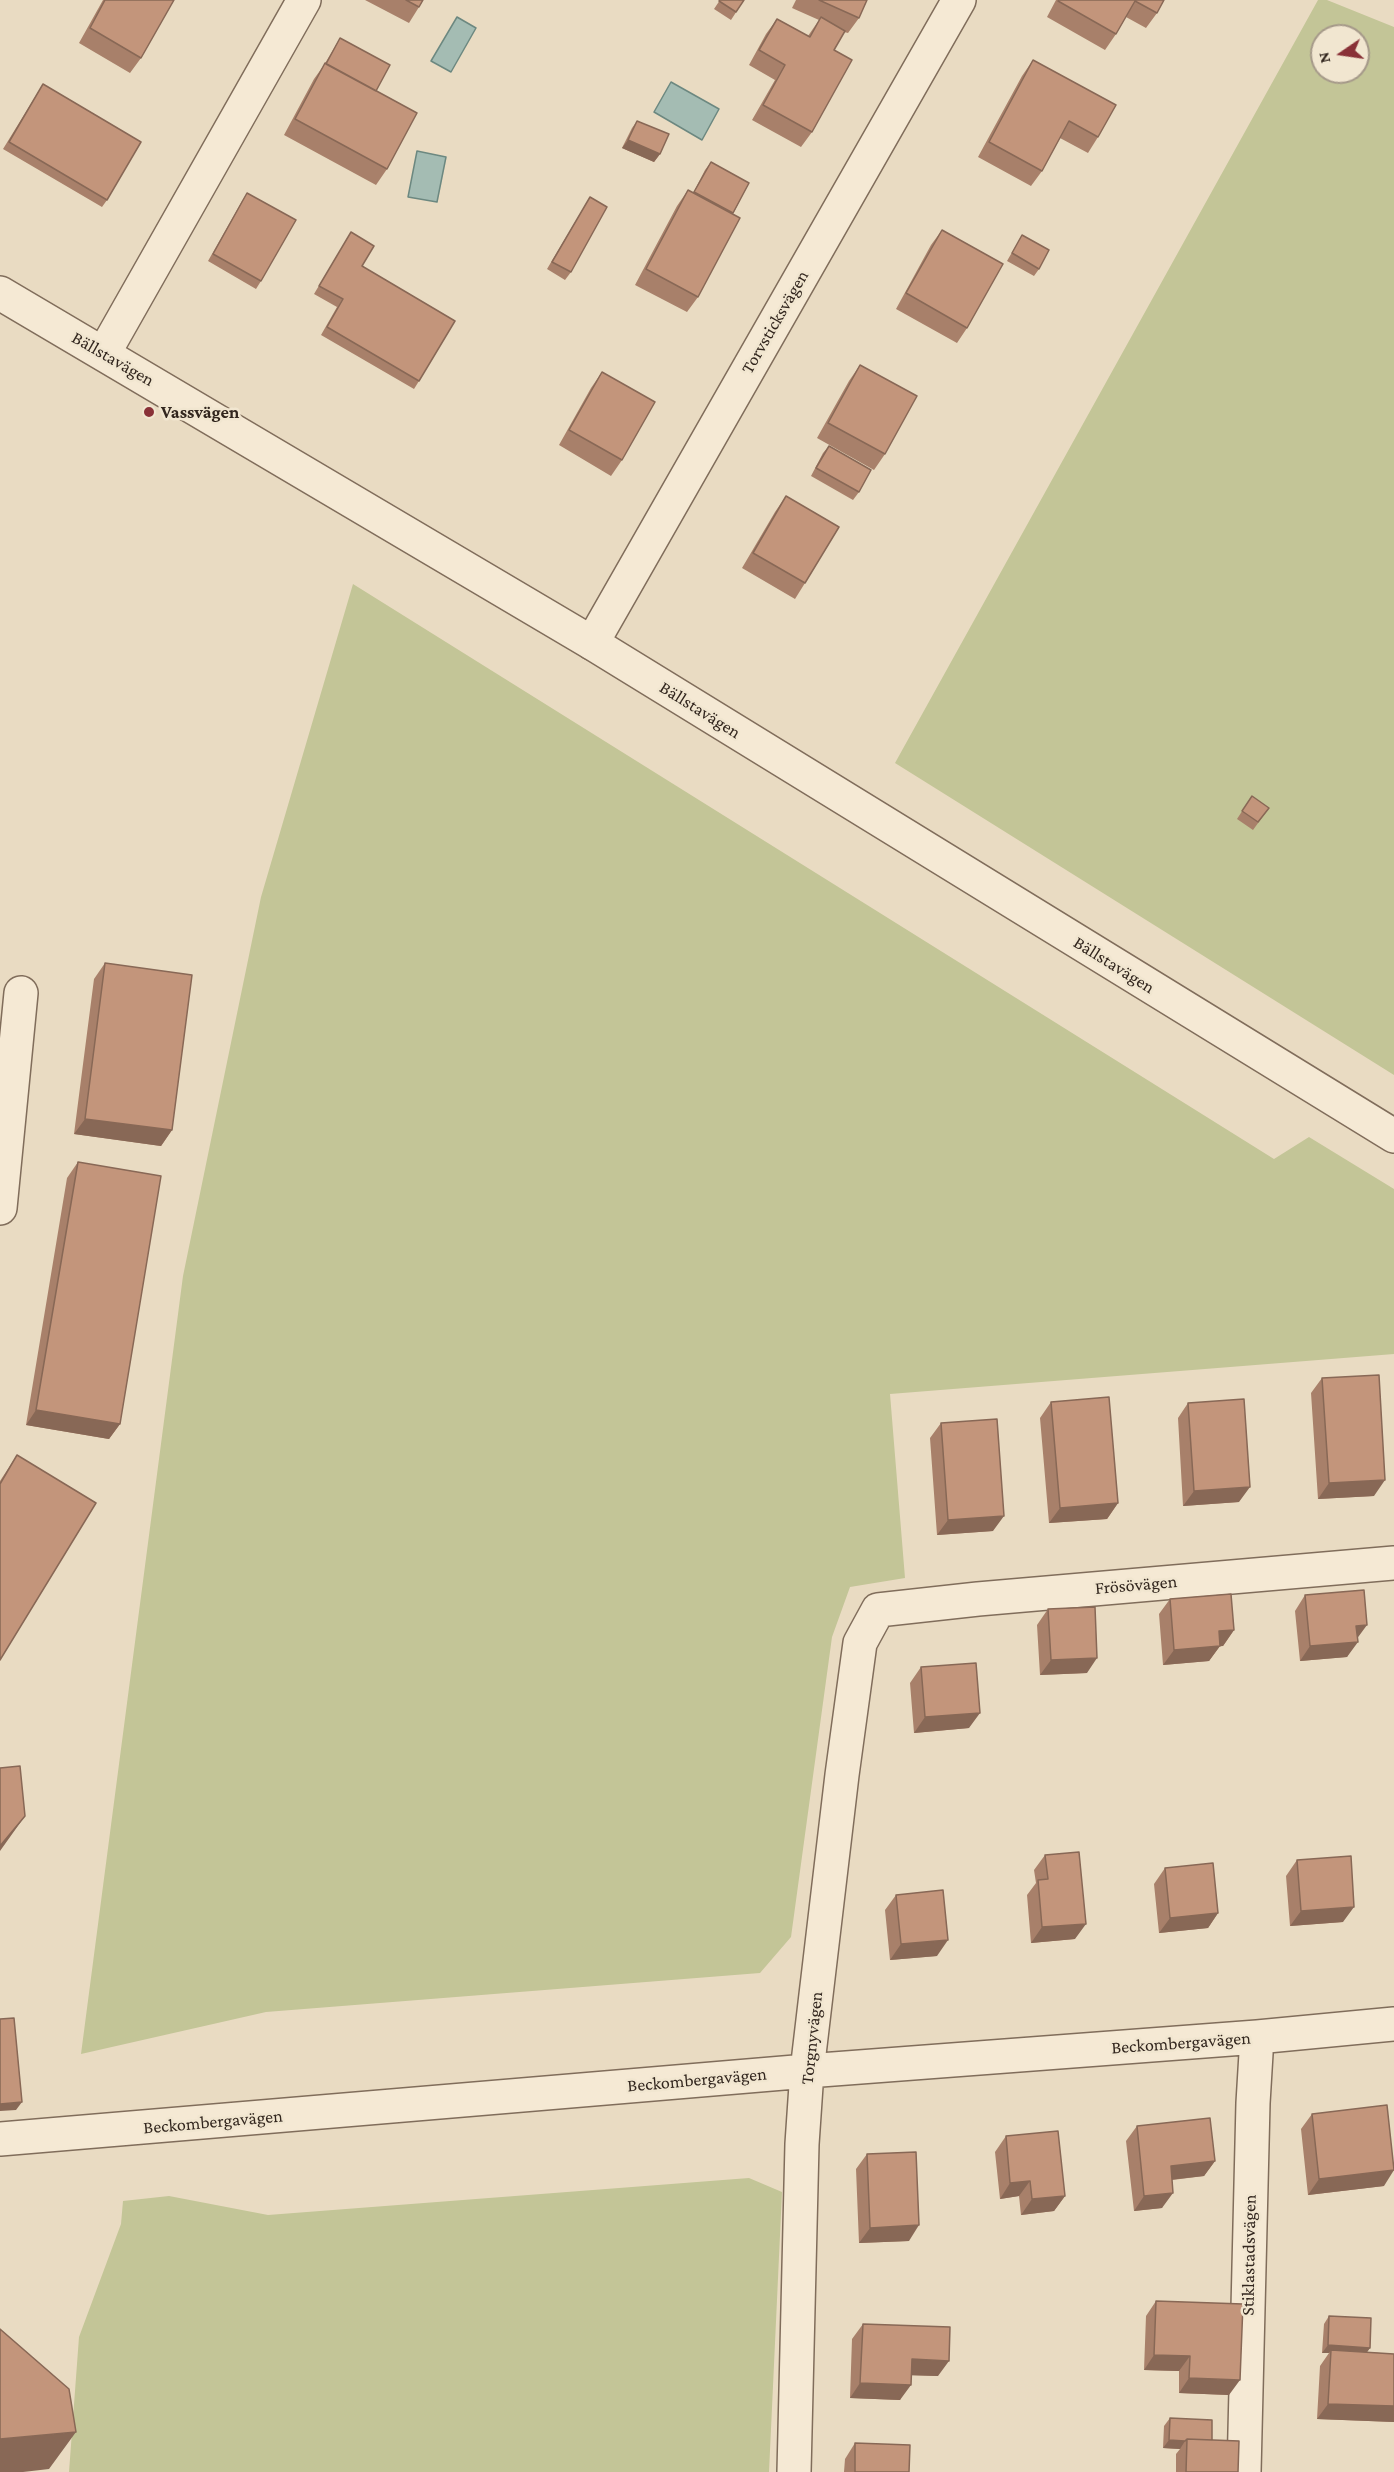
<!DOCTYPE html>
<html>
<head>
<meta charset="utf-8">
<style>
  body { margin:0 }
  #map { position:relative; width:1394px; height:2472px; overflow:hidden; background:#e9dbc2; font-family:"Crimson Pro",serif }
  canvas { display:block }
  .north { position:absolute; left:1310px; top:24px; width:60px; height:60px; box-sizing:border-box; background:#f1e6d0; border:2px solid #a59989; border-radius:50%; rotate:257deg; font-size:16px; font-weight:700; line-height:24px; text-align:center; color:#32261e }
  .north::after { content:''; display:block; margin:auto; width:21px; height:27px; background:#893137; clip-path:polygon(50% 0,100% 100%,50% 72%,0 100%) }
</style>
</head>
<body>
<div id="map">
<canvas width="1394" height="2472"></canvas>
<div class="north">N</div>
</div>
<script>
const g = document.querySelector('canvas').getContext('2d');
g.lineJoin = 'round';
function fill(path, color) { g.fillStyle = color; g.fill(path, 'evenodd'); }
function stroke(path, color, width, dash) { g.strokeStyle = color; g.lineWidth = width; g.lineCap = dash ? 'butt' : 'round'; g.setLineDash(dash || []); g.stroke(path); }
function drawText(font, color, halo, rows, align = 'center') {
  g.font = font + ' "Crimson Pro",serif'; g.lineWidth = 5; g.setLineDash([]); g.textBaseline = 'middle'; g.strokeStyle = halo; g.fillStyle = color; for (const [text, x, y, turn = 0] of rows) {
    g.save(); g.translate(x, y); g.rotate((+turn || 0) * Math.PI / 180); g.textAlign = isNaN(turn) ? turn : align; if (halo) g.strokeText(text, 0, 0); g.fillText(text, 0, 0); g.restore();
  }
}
const green = new Path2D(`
  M1318 0H1327L1394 27V1075L895 763ZM1322 36H1358V72H1322Z
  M353 584 1274 1159 1309 1137 1394 1189V1354L890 1394 905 1578 850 1587 832 1637 791 1937 760 1973 266 2012 81 2054 183 1276 261 897Z
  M749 2178 782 2192 769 2472H69L79 2337 121 2224 123 2201 169 2196 268 2215Z`);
const water = new Path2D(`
  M457 17 476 28 451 72 431 61Z
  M671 82 719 109 702 140 654 112Z
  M417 151 446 157 437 202 408 197Z`);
const minor = new Path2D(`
  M104 353 304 0
  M592 643 959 0
  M0 1208 21 993
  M0 2139 807 2071 1257 2037 1394 2024
  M794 2472 802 2144 807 2071 842 1775 860 1643 878 1610 978 1599 1394 1563
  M1244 2472 1253 2103 1257 2037`);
const tertiary = new Path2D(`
  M0 293 592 643 1394 1136`);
const wall = new Path2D(`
  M103 0H174L141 58 130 73 79 43Z
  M365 0H423L419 7 409 23Z
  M720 0H744L731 20 714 9Z
  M796 0H867L859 18 848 33 844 32 834 50 812 132 801 147 752 120 775 80 749 65 766 34 777 19 808 36 819 20 792 8Z
  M1056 0H1164L1157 13 1146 28 1126 17 1116 34 1105 50 1047 17Z
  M340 38 376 91 387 169 376 185 284 135 314 79 324 65Z
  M1033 60 1098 137 1088 153 1060 138 1042 171 1031 186 978 157 1022 76Z
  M43 84 107 200 102 207 3 149Z
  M637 121 660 154 654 162 622 148 632 128Z
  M711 162 749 183 733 214 698 297 687 312 635 285 677 206 688 190 693 193 705 170Z
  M247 193 261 281 256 289 208 261 242 201Z
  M590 197 571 272 565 280 547 269Z
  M942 230 967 328 957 343 896 309 931 245Z
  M351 232 362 266 419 381 414 389 321 335 337 307 314 294Z
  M1022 235 1039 269 1034 276 1007 261Z
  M860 365 885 454 874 470 817 438 849 381Z
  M602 372 622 460 611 476 559 445 591 388Z
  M829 446 859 492 853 500 811 476 823 453Z
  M786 496 805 583 795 599 742 568 775 512Z
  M1252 796 1269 808 1253 830 1237 819Z
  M105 963 172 1130 161 1146 74 1134 94 979Z
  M78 1162 120 1424 109 1439 26 1425 67 1178Z
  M1322 1378 1374 1496 1318 1499 1311 1393Z
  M1051 1402 1118 1503 1107 1519 1049 1523 1040 1418Z
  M1188 1403 1239 1502 1183 1506 1178 1418Z
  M941 1423 993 1531 937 1535 930 1438Z
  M17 1455 0 1660V1481Z
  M1305 1595 1357 1638 1347 1657 1300 1661 1295 1611Z
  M1170 1599 1234 1630 1223 1646H1220L1209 1661 1163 1665 1159 1614Z
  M1048 1609 1087 1673 1040 1675 1037 1625Z
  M921 1667 969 1728 914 1733 910 1683Z
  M1045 1855 1075 1939 1031 1943 1027 1895 1036 1883 1034 1870Z
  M1297 1860 1343 1922 1290 1926 1286 1876Z
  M1165 1868 1218 1913 1208 1928 1159 1933 1154 1884Z
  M896 1895 937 1956 890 1960 885 1910Z
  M1312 2114 1384 2186 1308 2195 1301 2129Z
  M1137 2126 1215 2161 1204 2176 1172 2180 1162 2208 1134 2211 1126 2141Z
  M1006 2136 1065 2196 1054 2211 1021 2215 1019 2196 1000 2199 995 2152Z
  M867 2154 909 2241 859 2243 856 2169Z
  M1156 2301 1229 2395 1179 2393V2371L1144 2370 1146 2316Z
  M1329 2316 1370 2348 1367 2352 1394 2354V2422L1317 2419 1320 2366 1329 2353H1322L1324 2324Z
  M863 2324 938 2376 911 2375 900 2400 850 2398 852 2339Z
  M1170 2418 1212 2440 1238 2472H1176V2454L1180 2449 1163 2448 1164 2426Z
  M855 2443 909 2472H844L845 2459Z`);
const shadedWall = new Path2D(`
  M628 140 660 154 654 162 622 148Z
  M85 1119 172 1130 161 1146 74 1134Z
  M36 1410 120 1424 109 1439 26 1425Z
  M1385 1480 1374 1496 1318 1499 1329 1483Z
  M1250 1487 1239 1502 1183 1506 1194 1491Z
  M1118 1503 1107 1519 1049 1523 1060 1508Z
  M1004 1516 993 1531 937 1535 948 1520Z
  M1367 1625 1356 1640V1626Z
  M1234 1630 1223 1646 1208 1647 1219 1631Z
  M1358 1642 1347 1657 1300 1661 1310 1646Z
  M1220 1646 1209 1661 1163 1665 1174 1650Z
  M1097 1658 1087 1673 1040 1675 1051 1660Z
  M980 1713 969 1728 914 1733 925 1717Z
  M25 1816 0 1851V1846Z
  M1354 1907 1343 1922 1290 1926 1301 1911Z
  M1218 1913 1208 1928 1159 1933 1170 1918Z
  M1086 1924 1075 1939 1031 1943 1042 1927Z
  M948 1940 937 1956 890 1960 901 1944Z
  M22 2102 16 2110 0 2111V2104Z
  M1215 2161 1204 2176 1160 2181 1171 2166Z
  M1394 2170 1384 2186 1308 2195 1319 2179Z
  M1030 2181 1019 2196 1000 2199 1010 2183Z
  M1173 2193 1162 2208 1134 2211 1144 2196Z
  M1065 2196 1054 2211 1021 2215 1032 2199Z
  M919 2225 909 2241 859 2243 870 2228Z
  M1328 2345 1370 2348 1364 2356 1331 2350 1329 2353H1322Z
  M1154 2355 1190 2356 1179 2371 1144 2370Z
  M912 2359 949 2361 938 2376 901 2375Z
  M1189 2378 1240 2380 1229 2395 1179 2393Z
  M860 2383 911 2385 900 2400 850 2398Z
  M1328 2404 1394 2406V2422L1317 2419Z
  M76 2432 49 2469 23 2472H0V2439Z
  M1169 2440 1185 2441 1180 2449 1163 2448Z`);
const building = new Path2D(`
  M105 0H174L141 58 90 28Z
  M406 0H423L419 7Z
  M720 0H744L736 12 719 1Z
  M819 0H867L859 18Z
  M1059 0H1164L1157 13 1135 1 1116 34 1058 1Z
  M821 17 845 31 834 50 852 60 812 132 763 105 785 65 759 50 777 19 810 37Z
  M340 38 390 65 376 91 326 64Z
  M1033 60 1116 105 1098 137 1069 121 1042 171 989 142Z
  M325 63 417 113 387 169 295 119Z
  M43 84 141 142 107 200 9 142Z
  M637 121 669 134 660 154 628 140Z
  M711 162 749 183 733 213 694 192Z
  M688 190 740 218 698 297 646 269Z
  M247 193 296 220 261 281 213 254Z
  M590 197 607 207 571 272 552 262Z
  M942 230 1003 264 967 328 906 293Z
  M351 232 374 246 362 266 455 321 419 381 327 327 343 299 319 286Z
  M1022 235 1049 250 1039 269 1012 253Z
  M860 365 917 396 885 454 828 423Z
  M602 372 655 402 622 460 569 430Z
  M829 446 871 470 859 492 816 468Z
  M786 496 839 527 805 583 753 553Z
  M1252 796 1269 808 1258 822 1242 811Z
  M105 963 192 975 172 1130 85 1119Z
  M78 1162 161 1176 120 1424 36 1410Z
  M1379 1375 1385 1480 1329 1483 1322 1378Z
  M1109 1397 1118 1503 1060 1508 1051 1402Z
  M1244 1399 1250 1487 1194 1491 1188 1403Z
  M997 1419 1004 1516 948 1520 941 1423Z
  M17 1455 96 1503 0 1660V1484Z
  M1364 1590 1367 1625 1356 1626 1358 1642 1310 1646 1305 1595Z
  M1231 1594 1234 1630 1219 1631 1220 1646 1174 1650 1170 1599Z
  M1095 1607 1097 1658 1051 1660 1048 1609Z
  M976 1663 980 1713 925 1717 921 1667Z
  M20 1766 25 1816 0 1846V1768Z
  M1079 1852 1086 1924 1042 1927 1038 1880 1048 1879 1045 1855Z
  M1351 1856 1354 1907 1301 1911 1297 1860Z
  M1213 1863 1218 1913 1170 1918 1165 1868Z
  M943 1890 948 1940 901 1944 896 1895Z
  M14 2018 22 2102 0 2104V2019Z
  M1387 2105 1394 2170 1319 2179 1312 2114Z
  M1210 2118 1215 2161 1171 2166 1173 2193 1144 2196 1137 2126Z
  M1058 2131 1065 2196 1032 2199 1030 2181 1010 2183 1006 2136Z
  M916 2152 919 2225 870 2228 867 2154Z
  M1156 2301 1243 2304 1240 2380 1189 2378 1190 2356 1154 2355Z
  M1329 2316 1371 2318 1370 2348 1328 2345Z
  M863 2324 950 2327 949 2361 912 2359 911 2385 860 2383Z
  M0 2329 69 2389 76 2432 0 2439Z
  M1331 2350 1394 2354V2406L1328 2404Z
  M1170 2418 1212 2420V2440L1187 2439 1185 2441 1169 2440Z
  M1187 2439 1239 2441 1238 2472H1186Z
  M855 2443 910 2445 909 2472H855Z`);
const markers = [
  [149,412,6,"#893137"]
];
const streetNames = [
  ["Torvsticksvägen",775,322,-60],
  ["Bällstavägen",113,359,30],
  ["Bällstavägen",700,710,32],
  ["Bällstavägen",1114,965,32],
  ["Frösövägen",1136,1585,-5],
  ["Torgnyvägen",812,2038,-84],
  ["Beckombergavägen",1181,2043,-4],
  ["Beckombergavägen",697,2080,-5],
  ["Beckombergavägen",213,2122,-5],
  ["Stiklastadsvägen",1249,2255,-89]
];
const poiNames = [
  ["Vassvägen",161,412]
];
fill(green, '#c3c597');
fill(water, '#a4bcb3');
stroke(water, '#6c8880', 1.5);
stroke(minor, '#806d5b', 36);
stroke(tertiary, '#806d5b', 36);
stroke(minor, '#f5e9d4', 33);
stroke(tertiary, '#f5e9d4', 33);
fill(wall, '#a8806a');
fill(shadedWall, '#886856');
fill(building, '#c3957b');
stroke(building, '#886856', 1.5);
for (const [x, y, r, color] of markers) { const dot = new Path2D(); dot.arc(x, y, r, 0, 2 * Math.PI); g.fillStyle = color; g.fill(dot); stroke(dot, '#f1e6d0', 2); }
drawText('18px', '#32261e', '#f1e6d0', streetNames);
drawText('bold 18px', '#32261e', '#f1e6d0', poiNames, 'left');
</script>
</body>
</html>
